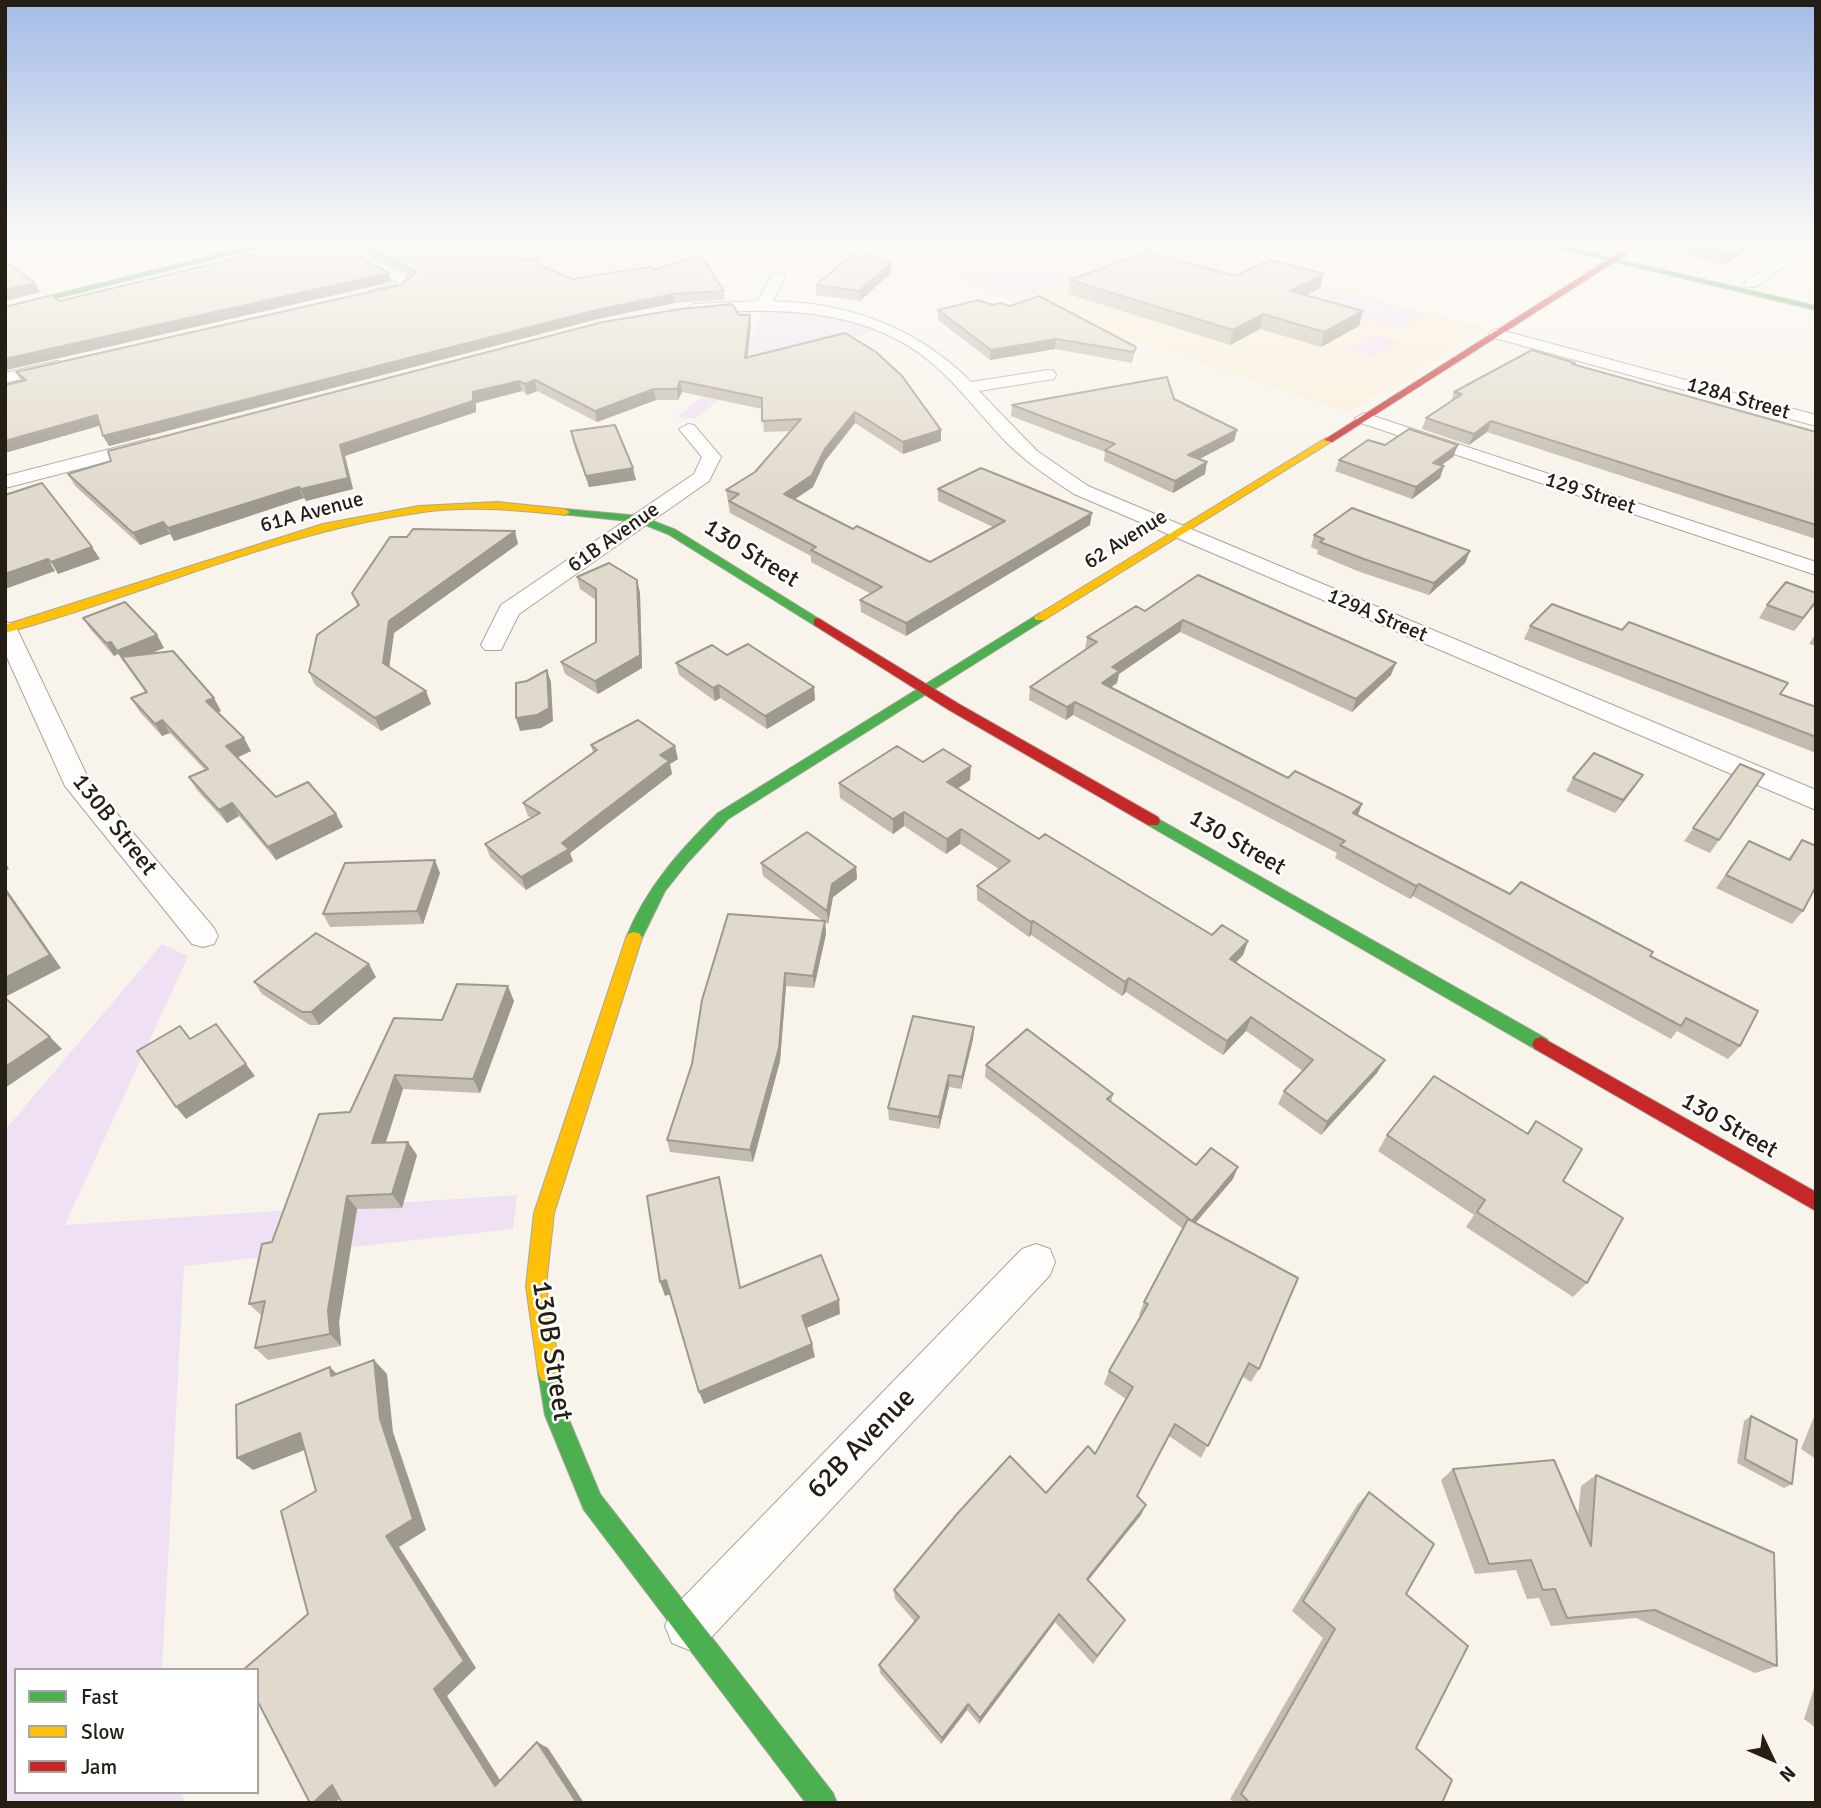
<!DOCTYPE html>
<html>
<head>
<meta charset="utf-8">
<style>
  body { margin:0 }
  #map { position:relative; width:1821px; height:1808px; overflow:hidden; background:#f8f4eb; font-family:Signika,sans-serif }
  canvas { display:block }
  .frame { position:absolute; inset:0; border:7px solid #241e14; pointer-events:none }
  .legend { position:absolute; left:14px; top:1668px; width:245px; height:126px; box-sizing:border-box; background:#fff; border:2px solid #a7a5a1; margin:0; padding:9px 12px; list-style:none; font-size:21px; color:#241e14 }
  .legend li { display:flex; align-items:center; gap:14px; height:35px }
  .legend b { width:35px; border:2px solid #a7a5a1 }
  .north { position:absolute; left:1737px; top:1724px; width:70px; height:70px; -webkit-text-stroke:5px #fff; paint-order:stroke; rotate:134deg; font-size:19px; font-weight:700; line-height:28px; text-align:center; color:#241e14 }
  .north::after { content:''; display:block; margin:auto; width:24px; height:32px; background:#241e14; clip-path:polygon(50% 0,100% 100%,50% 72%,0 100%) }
</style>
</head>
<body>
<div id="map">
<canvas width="1821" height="1808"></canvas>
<div class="frame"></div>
<ul class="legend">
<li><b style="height:9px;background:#4caf50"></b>Fast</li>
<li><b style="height:9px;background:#ffc107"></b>Slow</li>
<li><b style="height:9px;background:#c62828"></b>Jam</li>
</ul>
<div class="north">N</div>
</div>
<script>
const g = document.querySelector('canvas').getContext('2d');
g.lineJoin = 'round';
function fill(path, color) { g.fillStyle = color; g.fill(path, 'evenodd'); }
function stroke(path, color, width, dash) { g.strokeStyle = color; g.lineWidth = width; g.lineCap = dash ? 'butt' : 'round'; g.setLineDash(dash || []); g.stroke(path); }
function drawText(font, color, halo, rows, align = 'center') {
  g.font = font + ' Signika,sans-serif'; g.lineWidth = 5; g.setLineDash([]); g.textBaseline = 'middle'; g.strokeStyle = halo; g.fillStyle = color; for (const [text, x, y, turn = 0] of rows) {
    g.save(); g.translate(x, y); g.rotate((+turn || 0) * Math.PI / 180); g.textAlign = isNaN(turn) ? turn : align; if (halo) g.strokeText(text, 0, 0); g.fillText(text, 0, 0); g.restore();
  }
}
const built = new Path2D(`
  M835 242H1169L1486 328 1348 412Z`);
const green = new Path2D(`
  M496 242H745L585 281Z
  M857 242H1106L1138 251 1027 297Z
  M45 244 64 254 25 264 7 253Z
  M1338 291 1425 315 1401 329 1313 303Z
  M763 308 809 311 880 330 763 364 695 419 677 417 741 363Z
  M1377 335 1401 342 1374 357 1350 350Z
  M162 944 188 956 65 1225 517 1195 513 1229 184 1266 162 1670H16V1792H181L185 1803H5V1130Z`);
const street = new Path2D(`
  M323 242H341L416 282 407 291 375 298 370 297 368 294 370 291 399 283Z
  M1792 250 1797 251V257L1756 287H1746L1744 284 1746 281Z
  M778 272 785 276 773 301C849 303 917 327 971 382L1048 370 1054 371 1056 375 1054 379 979 391 1037 451 1088 486 1816 790V810L1074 494C1050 478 1027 463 1006 442 981 416 960 387 933 364 867 307 775 307 693 314L685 309 693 304 758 301 771 276Z
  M1497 329 1816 415V426L1491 337 1489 334 1491 331Z
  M57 361 63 363 65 366 63 369 5 383V373Z
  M1364 413 1816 562V575L1358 422 1355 418Z
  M688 424 694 425 721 457 709 481 519 614 501 650H485L481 645 501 605 694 474 702 457 679 429Z
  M149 439 158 445 156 449 5 488V476Z
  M5 622 14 624 17 629 90 782 214 928 218 936 214 944 203 947 192 944 65 786 5 653Z
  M1036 1244 1050 1249 1055 1262 1050 1275 706 1643 689 1650 672 1643 665 1626 672 1609 1022 1249Z`);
const fast = new Path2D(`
  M268 242H281L5 311V307Z
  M1532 242H1545L1816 306V310Z
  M565 509 640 516 676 530 824 622 818 626 814 625 668 534 638 522 561 514 560 512Z
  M1040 613 1044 614V620L728 819 689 861 665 891 640 942H628L626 938C646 888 680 850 718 813Z
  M1153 816 1547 1039 1550 1044 1547 1049 1541 1051 1535 1049 1148 825 1146 821Z
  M549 1361 557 1364 567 1415 600 1494 833 1793 837 1803H806L584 1510 545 1415 538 1372 541 1364Z`);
const slow = new Path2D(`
  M1326 438 1334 440 1044 620H1036L1034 617Z
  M497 502 565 509 570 512 565 515C516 510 466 505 417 513 275 533 143 596 5 633V625L323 524 419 506Z
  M634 932 640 934 642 938 554 1213 546 1286 560 1372 557 1380 549 1383 541 1380 538 1372 526 1286 534 1213 626 938 628 934Z`);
const jam = new Path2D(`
  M1620 252 1627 254 1332 442 1324 440Z
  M818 618 959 704 1158 817 1160 821 1158 825H1148L949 710 814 625V619Z
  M1541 1037 1816 1192V1211L1535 1049 1532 1044 1535 1039Z`);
const wall = new Path2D(`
  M347 242H483L518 260 539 265 573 279 653 270 724 291 725 300 675 303 602 318 109 446 103 436 100 426 21 381 16 372 400 285 410 276Z
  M1757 242 1726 265 1680 254 1684 245Z
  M891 263V273L860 301 816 295V285Z
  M1324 274 1320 288 1306 296 1359 326 1321 347 1260 329 1230 345 1068 294 1070 280Z
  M993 305 1136 347 1132 363 1055 349 990 360 938 320V310Z
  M739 315 751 325 747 357 941 441 903 454 855 423 825 461 813 487 794 499 853 529 930 562 993 527 938 501V489L1090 525 906 636 861 612 860 600 871 594 811 562V556L730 513 726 490 755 472 791 431 764 432 762 409 682 392 678 400H656L597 422 537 391 527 395 522 391 476 403V412L345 456 353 489 306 501 304 498 174 541 170 534 140 545 75 486 68 474Z
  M1575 363 1574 365 1816 432V539L1487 432 1469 445 1422 429 1426 418 1451 401 1454 392Z
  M1174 399 1237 430 1234 441 1199 459 1205 474 1173 493 1104 461 1105 452 1011 416 1012 405Z
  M571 431 636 480 589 487 573 443Z
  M1385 445H1458L1453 457 1441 465 1440 478 1412 499 1335 471 1339 460Z
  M1314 535 1465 563 1429 595 1360 572 1317 554 1318 550 1311 547Z
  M518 544 394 633 389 667 431 704 381 731 315 685 309 672 358 607 352 593Z
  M1198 575 1391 675 1352 712 1180 632 1119 674 1117 683 1111 687 1288 778 1362 804 1358 815 1510 894 1650 956 1740 1046 1728 1059 1677 1031 1671 1039 1413 896 1410 899 1335 858 1337 853 1073 715 1066 720 1029 700 1030 687 1085 650 1087 637 1145 611Z
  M577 577 637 580 640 593 642 668 598 694 565 674 561 662 596 642V600L580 589Z
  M1816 603 1794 631 1759 618 1767 605Z
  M83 618 157 635 164 648 150 654 221 711 217 712 251 751 237 758 276 797 336 814 343 827 276 860 239 816 227 823 197 790 189 777 205 770 170 733 162 736 139 711 131 698 145 692 118 654 114 656 91 630Z
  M1530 626 1780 694 1816 707V753L1524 639Z
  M1816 633V646L1809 644Z
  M727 655 814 687 815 700 767 729 720 698 715 701 679 675 676 663Z
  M591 745 678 759 670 764 672 774 570 853 573 861 526 890 490 857 485 844 531 818 528 816 523 803 593 753Z
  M923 762 970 780 958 788 1039 839 1212 935 1248 941 1243 955 1236 963 1377 1073 1321 1135 1278 1104 1284 1091 1303 1071 1246 1031 1223 1055 1126 992 1122 996 1031 935 1029 937 977 900V886L999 869 960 844 946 854 904 826 893 834 840 798 839 783Z
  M1740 764 1719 840 1710 853 1684 841Z
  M1573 778 1635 787 1615 813 1566 791Z
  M1802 840 1803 911 1792 924 1716 888 1749 841 1788 859Z
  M761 863 856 867 857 879 833 897 828 924 825 922 826 934 814 988 786 986 780 1061 753 1162 670 1152 667 1140 692 1064 823 921 763 876Z
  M440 873 423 924 330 927 323 914Z
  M376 977 319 1025H310L262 994 254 982Z
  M514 1001 480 1093 403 1089 386 1142 417 1155 402 1208 357 1209 339 1322 341 1346 268 1360 255 1348 262 1316 249 1304 272 1242 350 1112 442 1020Z
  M974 1027 973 1039 961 1089 949 1087 939 1129 889 1120 888 1108Z
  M986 1065 1113 1094 1111 1102 1196 1165 1233 1179 1196 1223 1259 1369 1251 1382 1242 1376 1201 1458 1169 1436 1138 1496 1141 1515 1088 1580 1125 1620 1093 1664 1055 1622 979 1724 967 1710 941 1744 880 1673 879 1665 915 1622 895 1599 894 1590 1046 1493 1095 1454 1126 1399 1104 1384 1109 1371 1141 1317 1139 1315 1144 1302 1183 1229 985 1077Z
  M1536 1121 1563 1181 1587 1283 1573 1297 1466 1227 1474 1215 1378 1151 1387 1135 1527 1133Z
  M1816 1412V1459L1801 1449Z
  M1751 1416 1792 1484 1784 1488 1737 1463 1744 1421Z
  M1453 1469 1578 1516 1581 1486 1596 1475 1777 1666 1755 1673 1636 1618 1551 1626 1539 1598 1527 1599 1516 1570 1475 1574 1441 1480Z
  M1369 1492 1406 1594 1416 1748 1442 1803H1234L1230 1799 1323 1638 1292 1611 1357 1505Z
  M1816 1682V1728L1804 1719Z`);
const shadedWall = new Path2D(`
  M1749 242H1757L1726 265 1731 255Z
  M891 263V273L860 301 859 291Z
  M389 273 392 282 7 370 5 368V359Z
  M1324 274 1320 288 1287 305 1290 291Z
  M35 283 40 292 5 301V290Z
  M674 294 675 303 602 318 109 446 103 436 601 309Z
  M1363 311 1359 326 1321 347 1324 332Z
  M1263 314 1260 329 1230 345 1233 330Z
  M750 315 751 325 746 369 745 358Z
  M1056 339 1055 349 990 360 991 350Z
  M535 380 537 391 527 395 525 384Z
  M519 381 522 391 476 403V412L345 456 353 489 306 501 301 489 340 445 473 392Z
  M680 381 682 392 678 400 677 389Z
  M654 389 656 400 597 422 595 411Z
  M855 412V423L825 461 813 487 785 506 784 494 825 449Z
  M97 415 102 425 5 453V441Z
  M1491 421 1487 432 1469 445 1474 434Z
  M941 430V441L903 454V442Z
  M1237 430 1234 441 1186 466 1188 455Z
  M1458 445 1453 457 1429 474 1433 463Z
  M1207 462 1205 474 1173 493 1175 481Z
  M1444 466 1440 478 1412 499 1416 487Z
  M633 468 636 480 589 487 586 476Z
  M299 487 304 498 174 541 168 528Z
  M1092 513 1090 525 906 636V623Z
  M163 522 170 534 140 545 133 533Z
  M515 531 518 544 394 633 388 676 383 663 389 621Z
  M92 547 100 559 58 574 51 562Z
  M1470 551 1465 563 1429 595 1434 583Z
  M48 559 55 571 5 589V574Z
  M637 580 640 593 642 668 598 694 595 681Z
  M1816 601V603L1794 631 1803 618Z
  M1183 620 1180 632 1119 674 1117 683 1100 695 1102 683 1112 667Z
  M157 635 164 648 126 663 122 657 125 664 117 651Z
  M111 642 118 654 114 656 106 643Z
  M1396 663 1391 675 1352 712 1356 699Z
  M547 670 551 682 553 721 541 728 520 731 516 718Z
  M719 685 720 698 715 701 713 688Z
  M814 687 815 700 767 729 765 716Z
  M426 691 431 704 381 731 375 718Z
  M214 698 221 711 213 714 206 701Z
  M1075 702 1073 715 1066 720 1067 707Z
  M162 720 170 733 162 736 155 724Z
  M244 738 251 751 234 759 226 746Z
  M675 746 678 759 670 764 672 774 570 853 573 861 526 890 521 877 562 843 660 755Z
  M971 766 970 780 947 796V782Z
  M1643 775 1635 787 1615 813 1623 800Z
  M232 803 239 816 227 823 219 810Z
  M1362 804 1357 817 1353 813Z
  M904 812V826L893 834V819Z
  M336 814 343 827 276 860 268 847Z
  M961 829 960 844 946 854 947 839Z
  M435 860 440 873 423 924 417 911Z
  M5 862 9 869 5 871Z
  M856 867 857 879 833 897 828 924 827 911 832 884Z
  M1419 884 1413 896 1410 899 1416 886Z
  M5 887 61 968 5 997Z
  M825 921 826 934 814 988 813 976Z
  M1033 921 1031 935 1029 937 1031 922Z
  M1248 941 1243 955 1225 973 1230 959Z
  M369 964 376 977 319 1025 311 1012Z
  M785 973 786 986 780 1061 753 1162 750 1150Z
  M1129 978 1126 992 1122 996 1125 982Z
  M508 986 514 1001 480 1093 473 1079Z
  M1251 1017 1246 1031 1223 1055 1227 1041Z
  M974 1027 973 1039 961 1089 962 1077Z
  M50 1037 62 1049 5 1088V1067Z
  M1385 1060 1377 1073 1321 1135 1327 1122Z
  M246 1064 255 1076 186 1119 176 1107Z
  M395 1075 403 1089 381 1157 372 1143Z
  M949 1075V1087L939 1129V1117Z
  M408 1142 417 1155 402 1208 392 1194Z
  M1238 1167 1233 1179 1187 1232 1192 1221Z
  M347 1196 357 1209 339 1322 341 1346 330 1334 328 1310Z
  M666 1280 671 1294 665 1296 660 1282Z
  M839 1300 840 1314 804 1329 802 1316Z
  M812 1344 815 1357 704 1404 699 1392Z
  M374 1360 387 1374 393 1432 426 1530 399 1547 476 1668 447 1696 507 1791 495 1786 434 1689 386 1536 380 1419Z
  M330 1367 344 1381 331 1376Z
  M300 1433 315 1446 253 1470 237 1458Z
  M1146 1505 1141 1515 1082 1588 1087 1579Z
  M1059 1614 1055 1622 979 1724 980 1718Z
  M968 1704 967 1710 941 1744 942 1738Z
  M537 1742 548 1748 584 1803H577Z
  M332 1785 349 1789 335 1803H313Z`);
const building = new Path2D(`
  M303 242H331L389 273 5 359V307L52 295 60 301Z
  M361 242H483L517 256 518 260 537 259 539 265 573 279 650 267 653 270 701 255 724 291 674 294 601 309 103 436 97 415 5 441V385L26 380 16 372 400 285 416 272Z
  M1689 242H1749L1731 255 1684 245Z
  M856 251 891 263 859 291 816 285Z
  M1147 252 1235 276 1270 260 1324 274 1290 291 1363 311 1324 332 1263 314 1233 330 1070 280Z
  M5 261 35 283 5 290Z
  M1039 296 1136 347 1134 352 1056 339 991 350 938 310 978 300 993 305 1000 303 1010 306Z
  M732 304 739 315H750L745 358 845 333 876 352 902 376 941 430 903 442 855 412 825 449 812 475 784 494 853 529 857 526 930 562 1005 521 938 489 981 468 1092 513 906 623 860 600 882 587 811 550 816 547 729 501 739 494 726 490 755 472 801 419 762 421V398L680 381 677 389H654L595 411 535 380 525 384 519 381 473 392V401L340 445 348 478 301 489 299 487 168 528 163 522 133 533 68 474 111 461 108 451 603 322 681 309Z
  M1532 350 1575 363 1572 364 1816 432V525L1491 421 1474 434 1426 418 1462 394 1454 392Z
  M1167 377 1174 399 1237 430 1188 455 1207 462 1175 481 1105 450 1115 444 1012 405Z
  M615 425 633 468 586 476 571 431Z
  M1409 429 1458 445 1433 463 1444 466 1416 487 1339 460 1368 440 1385 445Z
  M42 483 92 547 51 562 48 559 5 574V495Z
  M1352 508 1470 551 1434 583 1364 559 1320 542 1324 539 1314 535Z
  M413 529 515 531 389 621 383 663 426 691 375 718 309 672 317 635 359 605 352 593 390 537H407Z
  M609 563 637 580 640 655 595 681 561 662 596 642V589L577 577Z
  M1198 575 1396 663 1356 699 1183 620 1112 667 1119 671 1102 683 1288 778 1295 771 1362 804 1353 813 1510 894 1521 882 1653 952 1650 956 1758 1011 1740 1046 1686 1018 1681 1026 1419 884 1416 886 1340 845 1345 841 1075 702 1067 707 1030 687 1097 642 1087 637 1136 606 1145 611Z
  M1786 582 1816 593V601L1803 618 1767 605Z
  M125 602 157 635 117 651 111 642 106 643 83 618Z
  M1552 604 1622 630 1629 622 1788 683 1780 694 1816 707V737L1530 626Z
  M748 644 814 687 765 716 719 685 713 688 676 663 712 645 727 655Z
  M173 651 214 698 206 701 244 738 226 746 276 797 308 782 336 814 268 847 232 803 219 810 189 777 208 769 162 720 155 724 131 698 147 692 122 657Z
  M547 670 549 708 537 715 516 718V683L527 681Z
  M638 720 675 746 660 755 669 761 562 843 569 849 521 877 485 844 540 813 523 803 597 750 591 745Z
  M897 746 923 762 943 749 971 766 947 782 1039 839 1045 834 1212 935 1222 925 1248 941 1230 959 1385 1060 1327 1122 1284 1091 1313 1060 1251 1017 1227 1041 1129 978 1125 982 1033 921 1031 922 977 886 1010 861 961 829 947 839 904 812 893 819 839 783Z
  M1594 753 1643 775 1623 800 1573 778Z
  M1740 764 1764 774 1719 840 1693 828Z
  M807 832 856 867 832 884 827 911 761 863Z
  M1802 840 1816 846V886L1803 911 1726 875 1749 841 1790 860Z
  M435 860 417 911 323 914 345 863Z
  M5 890 50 955 5 978Z
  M728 914 825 921 813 976 785 973 779 1048 750 1150 667 1140 692 1064 702 1000Z
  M316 933 369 964 311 1012H302L254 982Z
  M457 984 508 986 473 1079 395 1075 372 1143 408 1142 392 1194 347 1196 328 1310 330 1334 255 1348 265 1301 249 1304 262 1244 272 1242 319 1114 350 1112 394 1018 442 1020Z
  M5 998 50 1037 5 1067Z
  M913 1016 974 1027 962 1077 949 1075 939 1117 888 1108Z
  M216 1024 246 1064 176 1107 137 1051 180 1026 190 1039Z
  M1027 1029 1113 1094 1107 1099 1196 1165 1211 1148 1238 1167 1192 1221 986 1065Z
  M1434 1076 1528 1134 1536 1121 1582 1149 1563 1181 1623 1218 1587 1283 1477 1212 1485 1200 1387 1135Z
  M719 1177 740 1288 821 1255 839 1300 802 1316 812 1344 699 1392 666 1280 660 1282 647 1196Z
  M1188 1219 1298 1278 1259 1369 1249 1363 1208 1446 1175 1424 1137 1496 1146 1505 1087 1579 1125 1620 1097 1656 1059 1614 980 1718 968 1704 942 1738 879 1665 919 1617 894 1590 957 1514 1010 1456 1046 1493 1088 1446 1095 1454 1133 1387 1109 1371 1148 1304 1144 1302Z
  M374 1360 380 1419 413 1519 386 1536 464 1661 434 1689 495 1786 537 1742 577 1803H342L332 1785 313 1803H310L257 1700V1670H243L308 1614 281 1511 316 1491 300 1433 237 1458 236 1405 330 1367 331 1376Z
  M1751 1416 1797 1440 1792 1484 1745 1459Z
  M1554 1460 1591 1546 1596 1475 1774 1553 1777 1666 1655 1610 1567 1618 1555 1589 1543 1590 1531 1560 1489 1564 1453 1469Z
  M1369 1492 1434 1544 1406 1594 1468 1646 1416 1748 1452 1780 1442 1803H1250L1241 1794 1335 1629 1303 1601Z`);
const farStreetnames = [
  ["128A Street",1738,399,16],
  ["129 Street",1590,494,18],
  ["61A Avenue",312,513,-15],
  ["61B Avenue",614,538,-35],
  ["62 Avenue",1126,540,-32],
  ["129A Street",1377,616,23]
];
const streetNames = [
  ["130 Street",751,554,32],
  ["130B Street",114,825,52],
  ["130 Street",1237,843,30],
  ["130 Street",1729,1126,30]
];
const nearStreetnames = [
  ["130B Street",551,1351,81],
  ["62B Avenue",862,1444,-46]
];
fill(built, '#faedd7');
fill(green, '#efe1f3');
stroke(street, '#aaa69d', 2);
stroke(fast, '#aaa69d', 2);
stroke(slow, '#aaa69d', 2);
stroke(jam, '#aaa69d', 2);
fill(street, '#fefdfc');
fill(fast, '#4caf50');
fill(slow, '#ffc107');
fill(jam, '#c62828');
fill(wall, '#c2bbaf');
fill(shadedWall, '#9e998f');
fill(building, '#e1dacc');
stroke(building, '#9e998f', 2);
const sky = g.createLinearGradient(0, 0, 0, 495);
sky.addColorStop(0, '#a3bbe8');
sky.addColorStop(0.49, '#fcfaf6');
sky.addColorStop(1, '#fcfaf600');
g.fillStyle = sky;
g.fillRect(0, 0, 1821, 495);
drawText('21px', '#241e14', '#fff', farStreetnames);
drawText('24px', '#241e14', '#fff', streetNames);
drawText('28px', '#241e14', '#fff', nearStreetnames);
</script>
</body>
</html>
